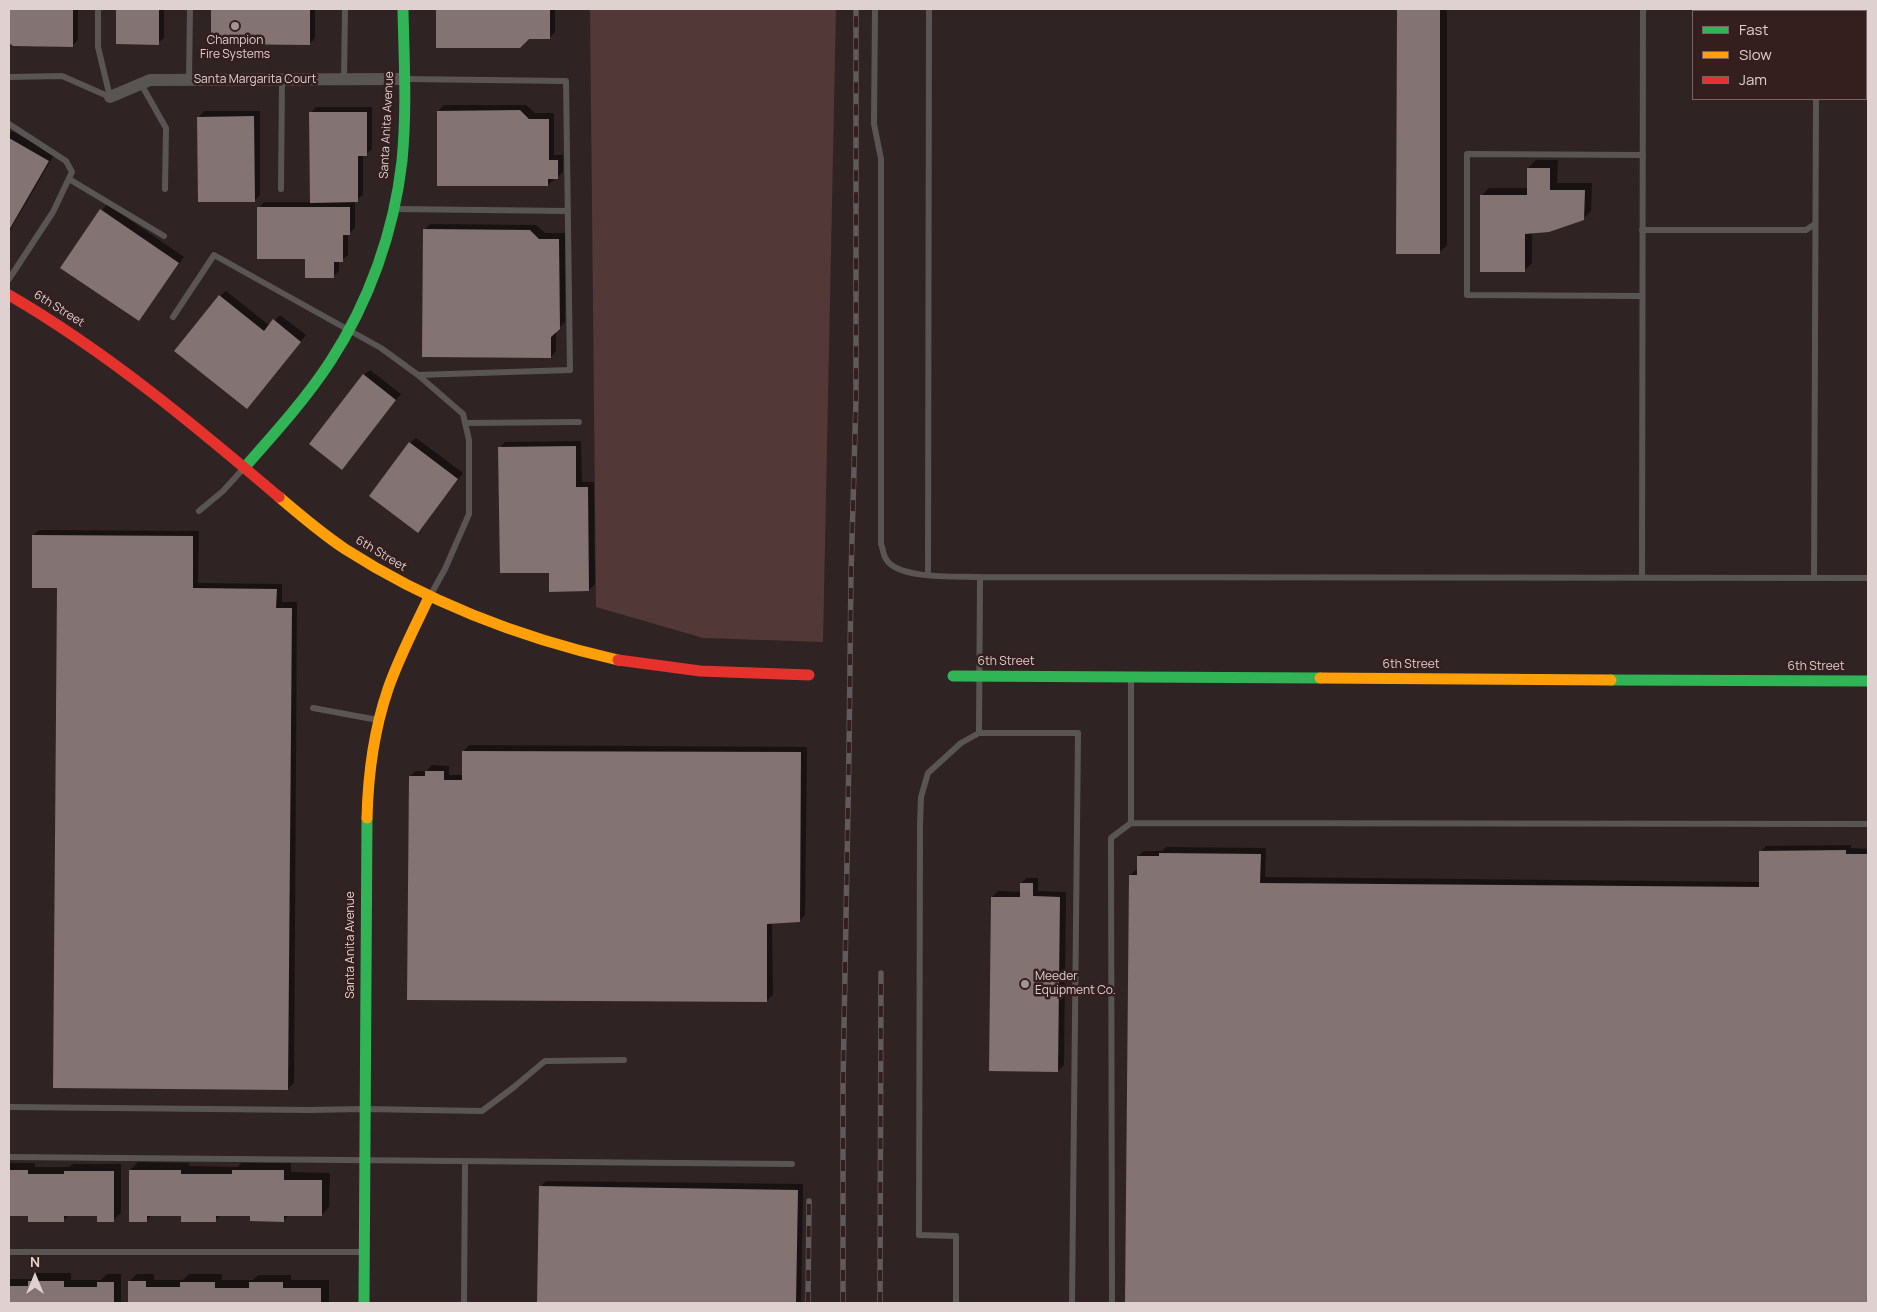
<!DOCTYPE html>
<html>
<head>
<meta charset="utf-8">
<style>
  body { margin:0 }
  #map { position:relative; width:1877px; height:1312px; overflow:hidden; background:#2f2323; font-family:Manrope,sans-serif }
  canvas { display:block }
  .frame { position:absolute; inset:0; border:10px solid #dfd1d0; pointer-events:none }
  .legend { position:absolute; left:1692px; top:10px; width:175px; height:90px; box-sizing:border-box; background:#341f1e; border:1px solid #786665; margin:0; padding:6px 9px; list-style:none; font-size:15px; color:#dfd1d0 }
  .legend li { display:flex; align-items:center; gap:10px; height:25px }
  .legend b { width:25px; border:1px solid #786665 }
  .north { position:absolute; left:10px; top:1252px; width:50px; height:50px; -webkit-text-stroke:4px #341f1e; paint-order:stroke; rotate:0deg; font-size:14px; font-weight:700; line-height:20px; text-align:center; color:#dfd1d0 }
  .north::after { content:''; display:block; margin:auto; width:18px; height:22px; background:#dfd1d0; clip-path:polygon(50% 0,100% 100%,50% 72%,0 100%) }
</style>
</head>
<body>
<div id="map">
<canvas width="1877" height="1312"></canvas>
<div class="frame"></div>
<ul class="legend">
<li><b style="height:6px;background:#30b455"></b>Fast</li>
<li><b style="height:6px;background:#ff9f0a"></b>Slow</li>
<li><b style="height:6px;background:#e5322d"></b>Jam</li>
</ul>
<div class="north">N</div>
</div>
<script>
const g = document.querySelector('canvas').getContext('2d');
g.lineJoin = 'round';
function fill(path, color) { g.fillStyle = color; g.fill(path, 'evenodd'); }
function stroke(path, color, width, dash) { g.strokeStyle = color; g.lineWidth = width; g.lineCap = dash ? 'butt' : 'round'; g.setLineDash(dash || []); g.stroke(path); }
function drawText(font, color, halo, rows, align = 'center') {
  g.font = font + ' Manrope,sans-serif'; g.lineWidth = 5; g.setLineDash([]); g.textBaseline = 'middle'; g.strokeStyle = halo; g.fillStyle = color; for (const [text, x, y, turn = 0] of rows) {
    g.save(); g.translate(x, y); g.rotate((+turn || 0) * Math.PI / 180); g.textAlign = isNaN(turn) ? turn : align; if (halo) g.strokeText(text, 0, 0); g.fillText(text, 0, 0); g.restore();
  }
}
const green = new Path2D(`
  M590 9H836L823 642 703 638 596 607Z`);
const shadow = new Path2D(`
  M9 9H78V40L72 46 13 45 9 41Z
  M117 9H164V38L158 43H117Z
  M212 9H315V38L309 44 212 43Z
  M438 9H555V32L549 38H528L438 47Z
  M1398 9H1447V245L1439 253H1398Z
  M444 105H526L535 113H554V155H563V172L548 185 438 111Z
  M316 107H372V149L366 154H363V195L355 201V228L348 234V255L342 260H339V271L333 277 306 258 259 208 264 202H311V113Z
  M204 111H260V195L254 201 199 117Z
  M9 132H14L54 155 9 232Z
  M1536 160H1558L1557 183H1592L1591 211 1583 219 1532 232V263L1524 271 1481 196 1489 188H1528V168Z
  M107 204 184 257 139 320 62 267Z
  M430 224 536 225 545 233H565V322L556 331V351L551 357 424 230Z
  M226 291 270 326 280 315 306 335 252 401 220 296Z
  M370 370 401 394 348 462 364 375Z
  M416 438 463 473 423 525 410 443Z
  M581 441 582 482H594L595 584 589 590 550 572 500 448 505 442Z
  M39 530 199 531 198 583 282 584V602H297L294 1083 288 1089 33 535Z
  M469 745 807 747 805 915 799 921 772 923 773 995 767 1000 410 776 416 771H426L432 765 449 766V775H463L464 751Z
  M1851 845V848L1868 849V1303H1126L1130 875 1136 870H1138V856L1144 851H1162L1166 847 1266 848 1265 877 1760 882 1761 851 1766 846Z
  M1027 878H1038V891L1066 892 1064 1065 1058 1071 992 897 998 891 1021 892V883Z
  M138 1162 189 1163V1166L238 1167 241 1163H291V1172L330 1173 329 1207 322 1215H289L284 1220 251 1215H221L215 1221 182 1215H152L146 1221 130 1170Z
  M9 1163H35V1167H69L73 1164H121V1213L113 1220 98 1215H69L63 1221 29 1215H9Z
  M546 1181 803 1184 801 1303H538L540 1187Z
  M37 1273H71V1280H101L107 1274H121V1303H9V1279H32Z
  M137 1274H154V1280H183L189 1274H222V1280H253L258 1275H291V1280H329V1303H129V1282Z`);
const building = new Path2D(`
  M9 9H73V47L13 46 9 43Z
  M116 9H159V45L116 44Z
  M211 9H310V45L211 44Z
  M436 9H550V39H529L520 48H436Z
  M1397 9H1440V254H1396Z
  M520 110 529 119H549V160H558V179H548V186H437V111Z
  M309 112H367V156H358V202L310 203Z
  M254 116 255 202H198L197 117Z
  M9 138 49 161 9 230Z
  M1527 168H1550V190H1585L1584 220 1549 232 1525 234V272H1480V195H1527Z
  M257 207H350V235H343V262H334V278H305V259H257Z
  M100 209 179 263 139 321 60 268Z
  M423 229 530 230 539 239H559L560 329 551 337V358L422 357Z
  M219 295 264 331 273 319 301 342 247 409 174 351Z
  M363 374 396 400 342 470 309 444Z
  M409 442 458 479 418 533 369 496Z
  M576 446V487H588L589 591 549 592V573H500L498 447Z
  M32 535 193 536V588L277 589 276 608H292L288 1090 53 1088 57 588H32Z
  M462 751 801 752 800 922 767 924V1002L407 1000 409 776H425V771H444V780H462Z
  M1846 850V854H1868V1303H1125L1129 875H1137V856H1159V853L1261 854 1260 883 1759 887V851Z
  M1020 883H1033V896L1060 897 1058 1072 989 1071 991 897H1020Z
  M9 1170H28V1174H64V1171H114V1222H97V1216H64V1222H28V1216H9Z
  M129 1170H181V1174H232V1170H284V1180H322V1216H284V1222L250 1221V1216H216V1222H181V1216H147V1222H129Z
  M539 1186 798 1190 796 1303H537Z
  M28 1281H64V1287H97V1282H114V1303H9V1286H28Z
  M128 1281H146V1287H180V1282H215V1288H249V1282H283V1288H321V1303H128Z`);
const lane = new Path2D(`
  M98 9V47L110 97
  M875 9 874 124 881 159V544C883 548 883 555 886 559 898 580 958 576 980 577L979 733 961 743 928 773 921 797 920 825 919 1235 956 1236V1303
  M1816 11V9
  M9 77 62 76 110 97
  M344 79 345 9
  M405 79 566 81 570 370 418 375
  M189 80 190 9
  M141 84 166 128 165 189
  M9 124 66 161 72 172 53 212 9 279
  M69 179 164 236
  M281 189 282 80
  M395 209 568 211
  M1642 230H1806L1815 224
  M1642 296 1467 295V154L1643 155
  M173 317 214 255 381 348 418 375 463 414 469 440V514L445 569 430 596
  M465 423 579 422
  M199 511 223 491 243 469
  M928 575 929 9
  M980 577 1868 578
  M1642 577 1643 9
  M1814 578 1816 99
  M313 708 378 720
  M979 733H1078L1072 1303
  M1131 823V678
  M9 1107 309 1110 364 1109 482 1111 514 1087 545 1061 624 1060
  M9 1157 792 1164
  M9 1252H363
  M464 1303 465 1162
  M1112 1303 1111 838 1131 823 1868 824`);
const street = new Path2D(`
  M110 97 150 80 404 79`);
const fast = new Path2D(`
  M244 468C274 434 305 400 330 362 369 302 394 232 402 161 407 110 404 59 403 9
  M953 676 1320 678
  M1611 680 1868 681
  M364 1303 367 818`);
const slow = new Path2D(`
  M279 497C300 515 321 533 345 549 429 603 521 638 618 660
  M1320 678 1611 680
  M367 818C368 775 374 730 388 689 399 657 415 627 429 597`);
const jam = new Path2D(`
  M9 295C107 352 193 424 279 497
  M618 660 700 671 809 675`);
const rail = new Path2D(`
  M808 1303 809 1201
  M843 1303V1083L849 752 851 575 856 398V9
  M880 1303 881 973`);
const markers = [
  [235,26,5,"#a19493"],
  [1025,984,5,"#a19493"]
];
const poiNames = [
  ["Champion",235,41],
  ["Fire Systems",235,55],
  ["Meeder",1035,977,"left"],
  ["Equipment Co.",1035,991,"left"]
];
const streetNames = [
  ["Santa Margarita Court",255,80],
  ["Santa Anita Avenue",387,125,-87],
  ["6th Street",59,309,32],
  ["6th Street",381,554,31],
  ["6th Street",1006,662],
  ["6th Street",1411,665],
  ["6th Street",1816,667],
  ["Santa Anita Avenue",351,945,-90]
];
fill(green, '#523836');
fill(shadow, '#0007');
fill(building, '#837372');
stroke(lane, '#5a5555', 6);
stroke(street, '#5a5555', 12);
stroke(fast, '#30b455', 11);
stroke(slow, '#ff9f0a', 11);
stroke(jam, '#e5322d', 11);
stroke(rail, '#615a5a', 5.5);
stroke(rail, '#341f1e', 4, [11]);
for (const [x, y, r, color] of markers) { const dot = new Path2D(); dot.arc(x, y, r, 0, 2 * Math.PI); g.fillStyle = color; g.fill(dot); stroke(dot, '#341f1e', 2); }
drawText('12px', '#dfd1d0', '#341f1e', poiNames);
drawText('12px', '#dfd1d0', '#341f1e', streetNames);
</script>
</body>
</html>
